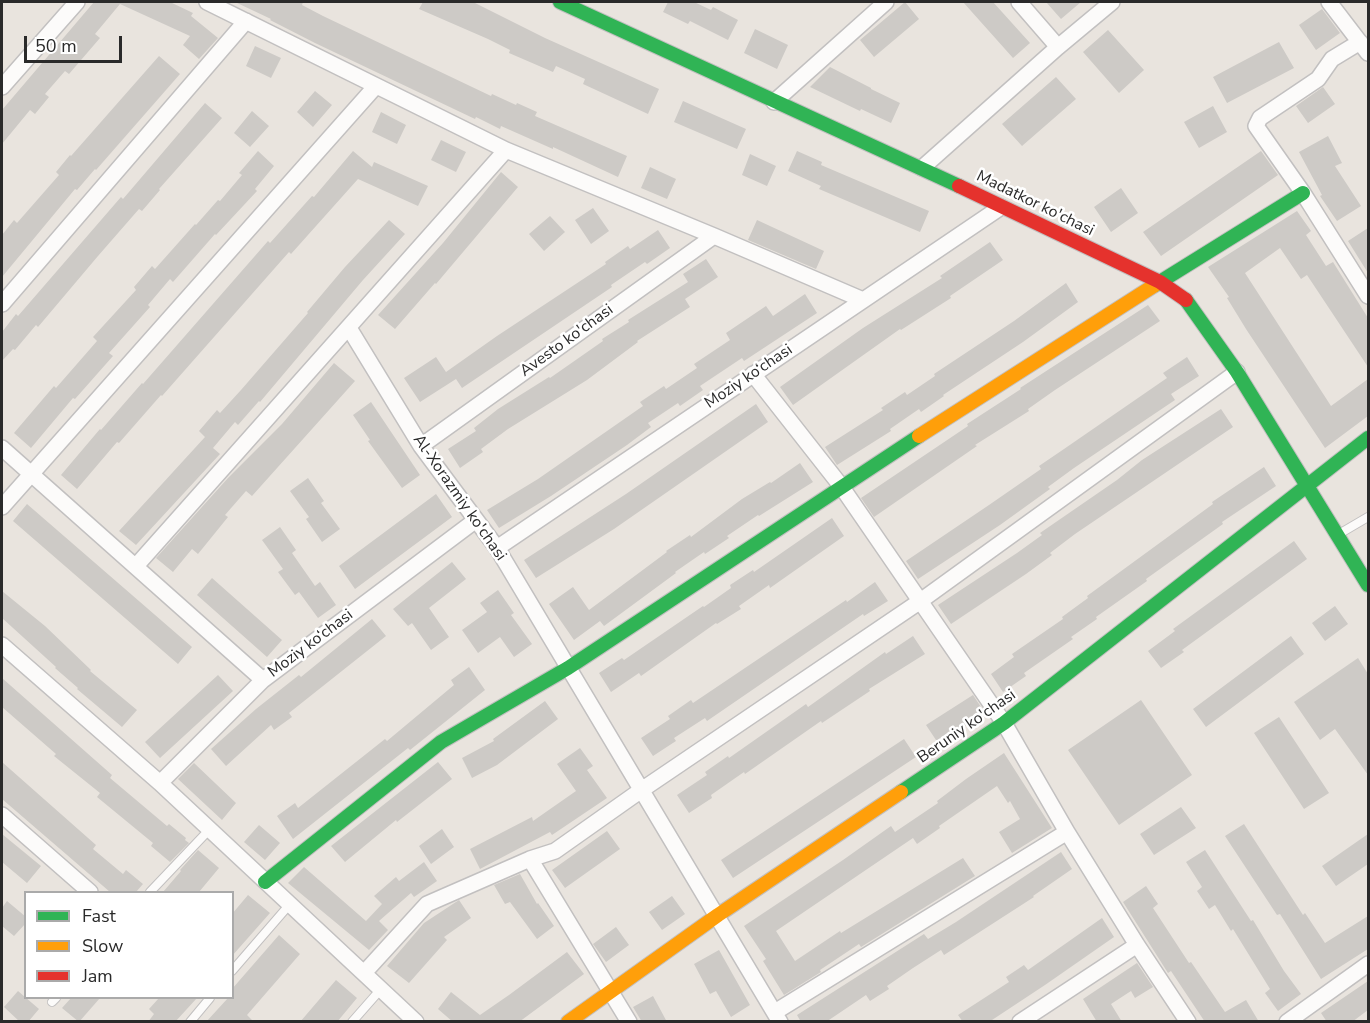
<!DOCTYPE html>
<html>
<head>
<meta charset="utf-8">
<style>
  body { margin:0 }
  #map { position:relative; width:1370px; height:1023px; overflow:hidden; background:#e9e4de; font-family:"Nunito Sans",sans-serif }
  canvas { display:block }
  .frame { position:absolute; inset:0; border:3px solid #2a2a2a; pointer-events:none }
  .legend { position:absolute; left:24px; top:891px; width:210px; height:108px; box-sizing:border-box; background:#fff; border:2px solid #aaa; margin:0; padding:8px 10px; list-style:none; font-size:18px; color:#2a2a2a }
  .legend li { display:flex; align-items:center; gap:12px; height:30px }
  .legend b { width:30px; border:2px solid #aaa }
  .scale { position:absolute; left:24px; top:36px; width:98px; height:27px; box-sizing:border-box; border:3px solid #2a2a2a; border-top:0; padding-left:8px; font-size:18px; line-height:21px; white-space:nowrap; color:#2a2a2a; -webkit-text-stroke:4px #fff; paint-order:stroke }
</style>
</head>
<body>
<div id="map">
<canvas width="1370" height="1023"></canvas>
<div class="frame"></div>
<ul class="legend">
<li><b style="height:8px;background:#30b455"></b>Fast</li>
<li><b style="height:8px;background:#ff9f0a"></b>Slow</li>
<li><b style="height:8px;background:#e5322d"></b>Jam</li>
</ul>
<div class="scale">50 m</div>
</div>
<script>
const g = document.querySelector('canvas').getContext('2d');
g.lineJoin = 'round';
function fill(path, color) { g.fillStyle = color; g.fill(path, 'evenodd'); }
function stroke(path, color, width, dash) { g.strokeStyle = color; g.lineWidth = width; g.lineCap = dash ? 'butt' : 'round'; g.setLineDash(dash || []); g.stroke(path); }
function drawText(font, color, halo, rows, align = 'center') {
  g.font = font + ' "Nunito Sans",sans-serif'; g.lineWidth = 5; g.setLineDash([]); g.textBaseline = 'middle'; g.strokeStyle = halo; g.fillStyle = color; for (const [text, x, y, turn = 0] of rows) {
    g.save(); g.translate(x, y); g.rotate((+turn || 0) * Math.PI / 180); g.textAlign = isNaN(turn) ? turn : align; if (halo) g.strokeText(text, 0, 0); g.fillText(text, 0, 0); g.restore();
  }
}
const building = new Path2D(`
  M94 2H170L193 13 191 16 218 38 199 59 183 45 190 36 120 4 95 34 100 38 69 74 65 71 45 94 49 97 35 114 30 110 2 144V110Z
  M235 2H303L302 5 323 16 491 96 492 94 516 105 517 103 537 112 535 116 627 156 618 177 553 147V149L501 126 500 129 476 117 475 119 315 43 270 20 271 19Z
  M423 2H473L545 38 659 89 648 114 583 84 585 79 556 66 553 72 509 53 510 50 488 39 419 9Z
  M668 2H694L711 10 713 7 738 20 728 40 690 21 688 24 663 12Z
  M905 2 919 19 874 57 860 40Z
  M963 2H993L1030 43 1013 58Z
  M1046 2H1081L1061 19Z
  M1322 9 1340 33 1316 50 1299 25Z
  M755 29 788 45 777 69 744 53Z
  M1108 30 1144 70 1119 93 1083 52Z
  M1279 42 1294 68 1227 103 1213 77Z
  M255 46 281 58 271 78 246 66Z
  M159 56 180 74 96 170 95 169 77 190 75 189 2 277V235L14 220 17 223 59 175 56 172 70 155 71 156Z
  M830 67 871 88V89L900 103 891 123 861 109 860 111 810 87Z
  M1056 77 1076 99 1022 146 1002 124Z
  M1323 87 1335 104 1308 123 1296 106Z
  M315 91 332 105 313 127 297 112Z
  M683 101 746 129 737 149 674 122Z
  M205 103 222 118 159 189 160 190 142 211 139 209 98 256 38 327 36 325 15 350 13 349 2 361V332L16 314 18 316 121 197 123 199Z
  M1213 106 1227 132 1199 148 1184 122Z
  M252 111 269 126 250 147 234 133Z
  M381 112 406 125 397 144 372 132Z
  M1328 136 1342 163 1335 166 1361 206 1337 221 1320 196 1322 195 1299 152Z
  M441 140 466 152 456 172 431 160Z
  M258 151 274 166 255 189 257 191 216 235 215 234 173 282 170 279 148 305 150 307 109 353 113 356 75 399 73 398 31 448 14 433 54 386 56 388 97 341 93 337 136 290 134 287 152 266 155 269 195 224 196 225 218 200 220 201 242 175 239 173Z
  M353 151 372 167 374 162 428 186 418 206 358 179 291 254 289 252 162 396 161 395 119 443 117 442 77 489 61 475 100 429 101 430 142 383 143 384 268 241 270 243 312 196 314 197Z
  M797 151 822 162 821 165 929 211 920 232 819 189 821 186 788 171Z
  M1261 151 1278 175 1161 256 1143 232Z
  M750 154 776 166 767 186 742 175Z
  M650 167 676 179 667 199 641 188Z
  M501 172 518 187 436 284 435 283 395 329 378 315 443 243Z
  M1121 188 1138 213 1111 232 1094 207Z
  M593 208 609 231 591 244 575 220Z
  M1297 211 1311 231 1306 235 1326 266 1333 262 1368 318V367L1307 275 1301 279 1280 248 1245 273 1331 406 1368 379V416L1325 448 1246 329 1227 298 1229 297 1208 267Z
  M550 216 565 232 544 251 529 234Z
  M389 220 405 234 363 280 260 402 259 401 238 425 235 422 213 448 220 454 136 545 119 531 205 437 199 431 217 410 220 413 241 390 308 313 307 312 345 267Z
  M757 220 824 251 816 269 748 240Z
  M1368 228V273L1348 241Z
  M658 230 670 248 647 264 645 262 611 285 612 287 462 388 456 379 420 402 404 378 436 357 446 372 497 336 606 264 605 262 628 246 630 249Z
  M990 242 1003 260 950 296 951 298 901 330 900 329 793 405 780 387 863 328 942 278 940 276Z
  M706 259 718 277 685 299 690 307 637 341 638 342 587 380 508 429 481 449 483 452 460 468 448 449 476 431 474 428 498 409 549 377 550 378 603 341 602 339 629 322 628 320 688 282 683 274Z
  M1066 283 1078 302 1023 342 943 395 944 396 921 412 919 409 890 429 891 431 837 465 825 447 883 410 881 408 905 392 907 395 935 376 934 374 1014 321Z
  M805 294 817 313 744 361 742 358 700 386 703 390 680 406 678 403 648 423 651 427 627 445 551 496 499 528 487 510 538 479 643 406 640 402 664 386 666 389 697 368 694 364 730 340 726 333 766 306 773 316Z
  M1148 305 1160 321 1055 390 1028 409 1029 411 975 445 977 446 874 517 861 498 968 426 967 424 1021 389 1020 388Z
  M1187 357 1199 376 1171 394 1175 400 1074 468 1048 487 1050 489 1000 525 918 579 906 561 989 505 1041 469 1039 466 1064 449 1167 378 1163 373Z
  M334 363 355 381 252 496 246 491 225 515 228 517 198 554 192 549 173 572 156 558 228 478 282 424Z
  M371 402 420 475 402 488 368 441 370 440 353 415Z
  M756 404 768 422 614 529 536 578 524 560 626 494Z
  M1221 409 1233 427 1075 534 1050 553 1052 555 1026 574 951 624 938 605 1017 553 1042 535 1040 533 1117 480 1142 460Z
  M800 463 813 482 759 516 758 515 727 536 729 538 705 554 704 552 675 572 676 573 604 626 600 621 574 640 549 604 573 587 589 610 667 552 666 551 690 535 691 537 742 499 770 482 771 483Z
  M1264 467 1276 486 1222 522 1223 524 1146 579 1147 581 1096 617 1097 619 1071 637 1073 639 1024 673 1026 676 1003 692 991 674 1014 657 1012 654 1063 619 1062 617 1088 598 1087 596 1213 504 1212 502Z
  M308 478 324 501 321 503 340 529 322 542 306 519 309 517 290 491Z
  M436 494 452 517 355 589 339 566Z
  M27 504 192 647 178 664 13 521Z
  M832 518 844 536 770 588 769 585 739 606 741 609 717 624 716 623 641 676 639 673 611 692 599 673 622 658 624 660 703 606 704 607 731 588 730 585 753 570 754 572Z
  M280 527 296 550 292 553 315 586 320 582 336 605 318 618 299 592 295 595 278 572 283 569 262 540Z
  M1294 541 1307 559 1182 650 1184 652 1161 668 1148 651 1175 631 1173 629Z
  M452 562 466 579 429 608 449 637 431 650 412 623 408 626 393 609Z
  M212 578 282 640 267 657 197 595Z
  M875 582 888 601 864 616 863 614 707 721 705 718 674 738 676 741 653 756 641 738 670 719 668 716 691 700 693 703 846 600 847 602Z
  M498 590 514 613 511 615 532 644 514 657 500 637 478 653 462 630 487 612 480 603Z
  M2 591 45 626 91 670 90 671 137 710 122 727 77 689 78 688 55 668 56 667 2 618Z
  M1335 606 1348 624 1325 641 1312 623Z
  M372 619 386 636 289 713 292 717 274 730 271 725 226 766 211 749 256 709 299 675 301 677Z
  M913 636 925 654 869 689 870 691 822 723 821 721 745 774 744 772 711 795 712 798 689 813 677 795 707 775 705 772 728 756 729 758 806 704 808 707 885 652 886 654Z
  M1291 636 1304 654 1206 727 1193 709Z
  M1358 658 1368 674V775L1335 729 1320 740 1294 702Z
  M469 667 485 690 410 750 408 748 293 839 277 816 295 803 298 808 385 739 387 741 454 685 451 680Z
  M218 675 233 691 160 758 145 742Z
  M2 678 112 775 110 778 167 826 169 824 186 838 185 840 189 843 170 862 151 846 153 843 97 797 100 793 54 756 56 754 2 707Z
  M973 695 985 713 938 743 926 725Z
  M1141 700 1192 775 1119 825 1068 750Z
  M545 701 558 719 497 765 472 778 462 758 494 741 493 739Z
  M1279 717 1329 793 1304 809 1254 733Z
  M904 739 916 757 733 878 721 860Z
  M580 748 593 766 587 770 607 798 552 835 550 832 480 869 470 849 532 817 533 821 576 791 557 764Z
  M1004 753 1052 828 1012 853 999 832 1020 819 1010 801 1008 803 997 786 939 826 940 828 917 844 913 838 776 931 795 961 840 931 841 933 963 858 975 876 861 947 859 944 820 970 821 972 784 995 763 961 766 959 744 926 843 860 891 826 895 832 938 803 937 801 966 779Z
  M2 762 96 845 93 849 123 874 126 870 143 884 136 892H110L2 799Z
  M438 762 452 779 397 822 396 820 345 862 331 846Z
  M194 763 236 803 222 820 178 779Z
  M1181 807 1196 828 1154 855 1140 834Z
  M1244 824 1303 915 1305 913 1325 943 1368 916V949L1321 979 1280 914 1277 915 1225 836Z
  M259 825 280 843 265 860 244 842Z
  M442 829 454 847 431 864 419 846Z
  M607 831 620 849 565 888 552 870Z
  M2 834 41 866 27 883 2 862Z
  M1368 834V864L1336 886 1322 866Z
  M198 850 219 868 199 892H163L181 871 180 870Z
  M1205 850 1251 921 1253 920 1284 971 1301 994 1278 1011 1265 993 1270 989 1233 929 1231 931 1215 905 1209 909 1197 891 1202 887 1186 862Z
  M1061 852 1072 869 1033 896 1034 897 944 955 941 950 913 968 887 986 889 989 870 1001 866 995 826 1022H801L797 1015 924 934 928 939 956 922Z
  M424 862 437 881 414 897 411 893 379 921 388 930 369 950 288 883 304 867 366 921 382 904 374 896 396 877 399 881Z
  M520 874 537 904 538 903 554 926 537 939 510 902 505 904 494 885Z
  M1146 886 1158 904 1153 908 1189 963 1191 962 1225 1012 1246 1000 1259 1022H1205L1171 971 1168 973 1123 902Z
  M248 895 270 913 232 956V914Z
  M672 896 685 914 662 930 649 912Z
  M459 900 471 918 444 937 447 940 409 983 387 966 424 923Z
  M7 901 26 917V923L14 936 2 926V908Z
  M1102 918 1114 937 1045 985 989 1022H963L958 1015 1009 982 1006 977 1024 965 1028 970Z
  M616 927 629 945 606 962 593 944Z
  M279 935 300 954 247 1015 254 1022H206L228 998H232V989Z
  M719 950 750 1005 731 1017 716 991 710 994 694 964Z
  M567 952 584 974 519 1022H453L438 1009 451 992 480 1015 509 995Z
  M1137 963 1153 987 1135 998 1131 991 1111 1004 1122 1022H1097L1083 999Z
  M336 980 357 998 337 1022H300Z
  M1368 981V1010L1352 1022H1327L1321 1013Z
  M18 991 39 1009 28 1022H20L4 1007Z
  M653 996 667 1022H642L633 1007Z
  M71 998H100L79 1022 62 1008Z
  M159 998H197L175 1022H148L154 1014 149 1009Z`);
const lane = new Path2D(`
  M1339 534 1368 517
  M150 892 209 830
  M232 971 290 904
  M52 1002 56 998
  M190 1022 210 998
  M352 1022 381 989`);
const street = new Path2D(`
  M207 2 506 150 714 236 863 300
  M1019 2 1058 47
  M1329 2 1368 53
  M1360 42 1332 59 1318 79 1260 118 1256 126 1303 193 1368 296
  M2 87 77 2
  M774 102 886 2
  M922 168 1058 47 1112 2
  M2 304 246 21
  M349 328 421 446 497 548 780 1022
  M753 374 841 486 1004 723 1067 832 1137 945 1188 1022
  M421 446 714 236
  M2 448 263 680
  M2 507 375 87
  M497 548 1001 207
  M136 566 506 150
  M2 645 160 783 416 1022
  M160 783 263 680 476 520
  M2 815 90 892
  M530 859 629 1022
  M364 973 427 904 530 859 555 851 640 791 919 602 1237 372
  M775 1012 1067 832
  M1020 1022 1137 945
  M1287 1022 1368 964`);
const fast = new Path2D(`
  M560 2 959 186
  M1155 285 1303 193
  M1186 300 1237 372 1368 585
  M901 792 1004 723 1368 438
  M265 882 441 742 568 668 919 436`);
const slow = new Path2D(`
  M919 436 1155 285
  M568 1022 718 915 901 792`);
const jam = new Path2D(`
  M959 186 1160 282 1186 300`);
const streetNames = [
  ["Madatkor ko'chasi",1035,204,26],
  ["Avesto ko'chasi",567,341,-36],
  ["Moziy ko‘chasi",749,377,-34],
  ["Al-Xorazmiy ko'chasi",459,498,55],
  ["Moziy ko‘chasi",311,644,-37],
  ["Beruniy ko'chasi",967,727,-35]
];
fill(building, '#cdcac6');
stroke(lane, '#c2c0c0', 10);
stroke(street, '#c2c0c0', 18);
stroke(fast, '#c2c0c0', 16);
stroke(slow, '#c2c0c0', 16);
stroke(jam, '#c2c0c0', 16);
stroke(lane, '#fcfbfa', 8);
stroke(street, '#fcfbfa', 15);
stroke(fast, '#30b455', 14);
stroke(slow, '#ff9f0a', 14);
stroke(jam, '#e5322d', 14);
drawText('16px', '#2a2a2a', '#fff', streetNames);
</script>
</body>
</html>
